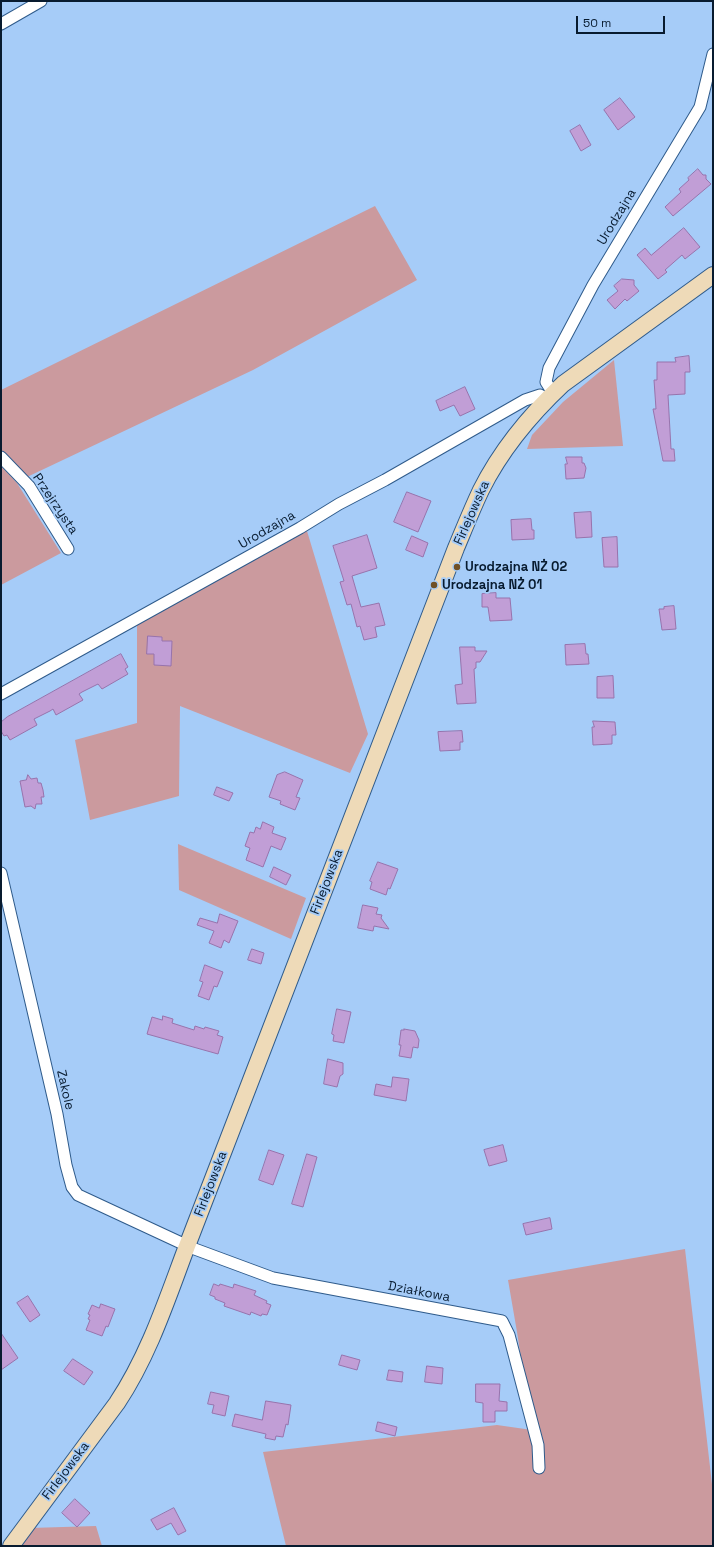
<!DOCTYPE html>
<html>
<head>
<meta charset="utf-8">
<style>
  body { margin:0 }
  #map { position:relative; width:714px; height:1547px; overflow:hidden; background:#a6ccf8; font-family:"Space Grotesk",sans-serif }
  canvas { display:block }
  .frame { position:absolute; inset:0; border:2px solid #081b2f; pointer-events:none }
  .scale { position:absolute; left:576px; top:16px; width:89px; height:18px; box-sizing:border-box; border:2px solid #081b2f; border-top:0; padding-left:5px; font-size:12px; line-height:14px; white-space:nowrap; color:#081b2f; -webkit-text-stroke:3px #a6ccf8; paint-order:stroke }
</style>
</head>
<body>
<div id="map">
<canvas width="714" height="1547"></canvas>
<div class="frame"></div>
<div class="scale">50 m</div>
</div>
<script>
const g = document.querySelector('canvas').getContext('2d');
g.lineJoin = 'round';
function fill(path, color) { g.fillStyle = color; g.fill(path, 'evenodd'); }
function stroke(path, color, width, dash) { g.strokeStyle = color; g.lineWidth = width; g.lineCap = dash ? 'butt' : 'round'; g.setLineDash(dash || []); g.stroke(path); }
function drawText(font, color, halo, rows, align = 'center') {
  g.font = font + ' "Space Grotesk",sans-serif'; g.lineWidth = 3.5; g.setLineDash([]); g.textBaseline = 'middle'; g.strokeStyle = halo; g.fillStyle = color; for (const [text, x, y, turn = 0] of rows) {
    g.save(); g.translate(x, y); g.rotate((+turn || 0) * Math.PI / 180); g.textAlign = isNaN(turn) ? turn : align; if (halo) g.strokeText(text, 0, 0); g.fillText(text, 0, 0); g.restore();
  }
}
const green = new Path2D(`
  M375 206 417 280 253 370 27 477 1 450V390Z
  M614 360 623 446 527 449 532 435 563 402Z
  M1 466 17 483 61 553 1 585Z
  M307 531 368 734 350 773 180 706 179 796 90 820 75 740 137 723V620Z
  M178 844 306 898 291 939 179 890Z
  M685 1249 713 1493V1546H286L263 1452 497 1425 532 1430 517 1332 508 1280Z
  M96 1526 102 1546H17L30 1528Z`);
const building = new Path2D(`
  M620 98 635 117 618 130 604 110Z
  M580 125 591 145 581 151 570 131Z
  M698 169 703 175H706V179L711 184 673 216 665 207 681 192 679 189 689 180 688 178Z
  M684 228 700 247 685 259 682 255 665 270 667 272 658 279 637 255 645 248 651 255Z
  M622 279 634 280V285L639 291 627 301 625 299 615 309 607 300 618 291 614 286Z
  M689 356 690 372H685V394L668 395 671 449H674L675 461H663L653 409H656L654 380H657V362H676L675 358Z
  M465 387 475 409 460 416 454 405 440 411 436 401Z
  M566 457H582V463H584L586 468 584 478 566 479 565 464H567Z
  M407 492 431 501 418 532 394 522Z
  M591 512 592 537 576 538 574 513Z
  M531 519 532 530H534V539L512 540 511 520Z
  M367 535 377 568 352 576 361 607 379 603 385 625 375 627 377 637 364 640 360 626 357 627 351 604 347 605 340 582 344 581 333 546Z
  M412 536 428 543 423 557 406 550Z
  M617 537 618 567H604L602 538Z
  M496 593V598H510L512 620 490 621 488 607H482V594Z
  M674 606 676 629 662 630 659 609H664V607Z
  M148 636 162 637V641H172L171 666 154 665V654H147Z
  M585 644 586 654H588L589 664 566 665 565 645Z
  M460 647H475V651H487L480 662H476V668L474 669 476 703 457 704 455 685 462 684Z
  M121 654 128 667 125 669 128 674 102 689 98 684 82 692 79 694 83 700 56 715 53 709 50 711 34 719 37 725 10 740 7 735 4 736 1 731V722L7 717Z
  M613 676 614 698H597V677Z
  M593 721 615 722 616 735H612V744L593 745 592 727H594Z
  M462 731 463 742H460V750L440 751 438 732Z
  M285 772 303 780 296 797 300 798 295 810 280 804 281 801 269 797 277 775Z
  M28 775 31 779 37 778 38 783H41L43 790 44 797H41L42 804H36L35 809 31 806 25 807 20 781 26 780Z
  M217 787 233 793 229 801 214 795Z
  M263 822 274 827 272 833 286 838 281 850 271 846 263 867 246 860 250 848 245 846 250 832 254 833 256 827 260 829Z
  M378 862 398 869 390 889 388 888 386 895 370 889 372 882 370 881Z
  M274 867 291 875 286 885 270 877Z
  M363 905 378 908 376 914 382 915 381 918 389 929 374 926 373 931 358 928Z
  M220 914 238 921 229 943 224 940 221 948 209 943 214 931 197 925 200 918 217 923Z
  M252 949 264 953 261 964 248 960Z
  M205 965 223 972 217 987 214 986 209 1000 198 996 203 982 200 981Z
  M337 1009 351 1012 344 1043 333 1041 334 1035 332 1034Z
  M163 1016 173 1019 172 1023 194 1030 195 1026 204 1029 205 1027 219 1031 217 1035 223 1037 218 1054 147 1034 152 1017 162 1020Z
  M404 1029 415 1031 419 1040 418 1048 413 1047 411 1058 399 1056 401 1045H399L401 1030H404Z
  M328 1059 343 1063V1074L340 1076 337 1087 324 1084Z
  M393 1077 409 1079 406 1101 374 1095 376 1084 391 1087Z
  M503 1145 507 1161 489 1166 484 1150Z
  M269 1150 284 1155 273 1185 259 1180Z
  M307 1154 317 1157 303 1207 292 1204Z
  M550 1218 552 1229 526 1235 523 1224Z
  M214 1284 219 1286 220 1284 233 1288 234 1284 256 1291 254 1295 267 1301 266 1303 271 1305 267 1315 262 1314 261 1316 251 1312 250 1315 224 1306 225 1303 215 1299V1297L210 1295Z
  M28 1296 40 1315 30 1322 17 1303Z
  M101 1304 115 1309 108 1327 106 1326 102 1336 86 1330 90 1320 88 1319 90 1315 88 1314 92 1305 99 1308Z
  M1 1333 18 1358 1 1370Z
  M342 1355 360 1360 357 1370 339 1365Z
  M73 1359 93 1372 84 1385 64 1371Z
  M427 1366 443 1368 442 1384 425 1382Z
  M389 1370 403 1372 402 1382 387 1380Z
  M476 1384H500L499 1401 507 1402V1411H495V1422H483V1403L476 1402Z
  M211 1392 229 1396 225 1416 212 1413 214 1405 208 1404Z
  M266 1401 291 1405 288 1425 286 1424 283 1437 276 1436 275 1440 265 1438 266 1434 232 1426 235 1414 262 1420Z
  M378 1422 397 1427 395 1436 376 1431Z
  M75 1499 90 1513 77 1527 62 1513Z
  M174 1508 186 1531 178 1535 171 1523 157 1530 151 1520Z`);
const street = new Path2D(`
  M1 24 41 1
  M553 393 546 382 549 368 593 285 700 107 713 54
  M1 457 29 486 68 549
  M1 694 300 528 339 504 385 480 525 400 540 395 547 400
  M1 873 57 1114 66 1165 72 1187 78 1195 192 1248 273 1278 502 1321 509 1335 538 1445 539 1468`);
const secondary = new Path2D(`
  M11 1546 117 1403C149 1355 167 1299 187 1246L456 548C464 529 472 509 481 490 501 450 531 414 563 384L713 275`);
const markers = [
  [457,567,4,"#705127"],
  [434,585,4,"#705127"]
];
const streetNames = [
  ["Urodzajna",617,217,-59],
  ["Przejrzysta",55,504,56],
  ["Firlejowska",472,513,-66],
  ["Urodzajna",267,530,-30],
  ["Firlejowska",327,882,-69],
  ["Zakole",65,1090,77],
  ["Firlejowska",211,1184,-69],
  ["Działkowa",419,1292,11],
  ["Firlejowska",66,1471,-53]
];
const poiNames = [
  ["Urodzajna NŻ 02",465,567],
  ["Urodzajna NŻ 01",442,585]
];
fill(green, '#cb9a9e');
fill(building, '#c19ed6');
stroke(building, '#9773ac', 1);
stroke(street, '#2f5b8b', 13);
stroke(secondary, '#2f5b8b', 18);
stroke(street, '#fff', 11);
stroke(secondary, '#eedab8', 16);
for (const [x, y, r, color] of markers) { const dot = new Path2D(); dot.arc(x, y, r, 0, 2 * Math.PI); g.fillStyle = color; g.fill(dot); stroke(dot, '#a6ccf8', 1.5); }
drawText('13px', '#081b2f', '#a6ccf8', streetNames);
drawText('bold 13px', '#081b2f', '#a6ccf8', poiNames, 'left');
</script>
</body>
</html>
